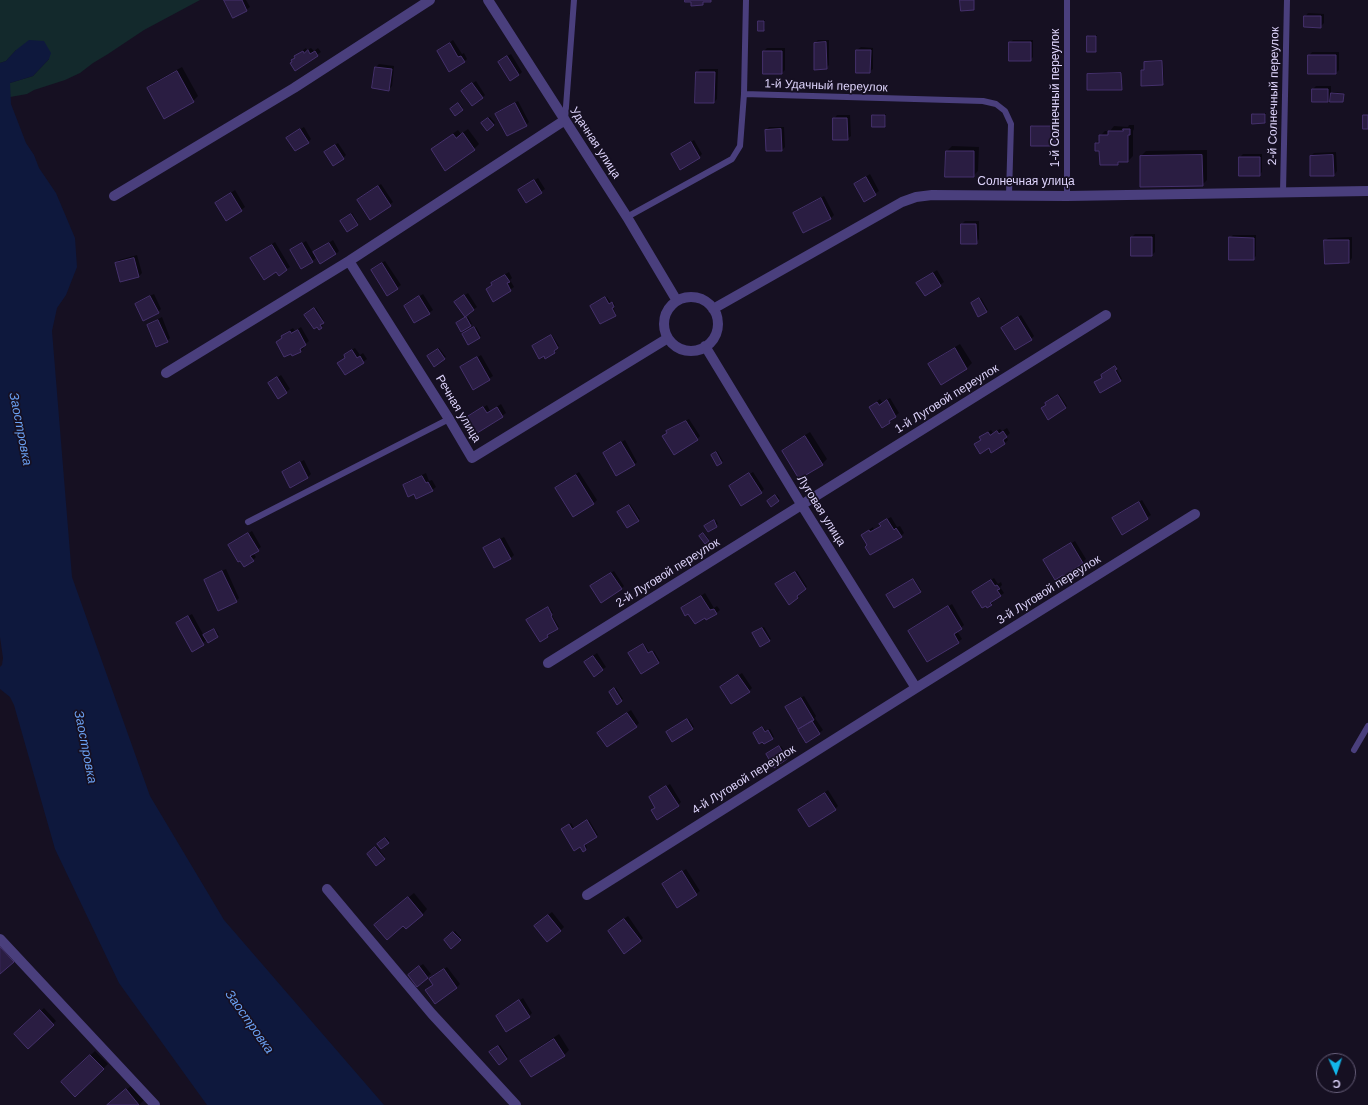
<!DOCTYPE html>
<html>
<head>
<meta charset="utf-8">
<style>
  body { margin:0 }
  #map { position:relative; width:1368px; height:1105px; overflow:hidden; background:#161022; font-family:Helvetica,sans-serif }
  canvas { display:block }
  .north { position:absolute; left:1316px; top:1053px; width:40px; height:40px; box-sizing:border-box; background:#161022; border:1px solid #665e79; border-radius:50%; rotate:177deg; font-size:11px; font-weight:700; line-height:16px; text-align:center; color:#ded4fc }
  .north::after { content:''; display:block; margin:auto; width:14px; height:18px; background:#13b6e9; clip-path:polygon(50% 0,100% 100%,50% 72%,0 100%) }
</style>
</head>
<body>
<div id="map">
<canvas width="1368" height="1105"></canvas>
<div class="north">С</div>
</div>
<script>
const g = document.querySelector('canvas').getContext('2d');
g.lineJoin = 'round';
function fill(path, color) { g.fillStyle = color; g.fill(path, 'evenodd'); }
function stroke(path, color, width, dash) { g.strokeStyle = color; g.lineWidth = width; g.lineCap = dash ? 'butt' : 'round'; g.setLineDash(dash || []); g.stroke(path); }
function drawText(font, color, halo, rows, align = 'center') {
  g.font = font + ' Helvetica,sans-serif'; g.lineWidth = 3.5; g.setLineDash([]); g.textBaseline = 'middle'; g.strokeStyle = halo; g.fillStyle = color; for (const [text, x, y, turn = 0] of rows) {
    g.save(); g.translate(x, y); g.rotate((+turn || 0) * Math.PI / 180); g.textAlign = isNaN(turn) ? turn : align; if (halo) g.strokeText(text, 0, 0); g.fillText(text, 0, 0); g.restore();
  }
}
const green = new Path2D(`
  M0 0H200L144 30 108 54 93 63 80 73 65 80 34 90 27 94 10 97V83L33 76 49 59 16 50 6 61 0 63Z`);
const water = new Path2D(`
  M29 40 44 41 51 53 49 59 33 76 10 83 11 104 26 143 34 155 39 168 56 193 75 238 77 267 66 295 57 308 52 331 72 577 150 796 224 920 384 1105H207L119 983 55 849 14 705 10 697 0 689V667L2 665 3 658 0 637V63L6 61 16 50Z`);
const shadow = new Path2D(`
  M225 0H246L250 7 246 10Z
  M1308 13 1324 14V23L1320 27 1305 17Z
  M760 20H765V29L763 30 759 21Z
  M1089 35H1097V50L1096 51 1088 37Z
  M453 40 462 54 464 53 467 59 464 62 438 51Z
  M818 40H829V65L826 68 815 43Z
  M1013 40H1033V57L1030 60 1010 43Z
  M861 47 873 48V69L869 72 857 50Z
  M306 48 307 50 311 48 314 51 318 48 321 52 295 69V56Z
  M767 48H785V70L782 73 764 51Z
  M1312 52H1339V70L1336 73 1309 56Z
  M511 54 522 72 519 75 502 59Z
  M1146 61H1163L1164 83 1162 84 1142 71 1145 70V62Z
  M379 64 394 66 392 86 388 90 376 67Z
  M182 67 198 96 193 101 148 88 153 83Z
  M700 69H718L717 99 714 102H696L697 72Z
  M1122 72V87L1121 89 1088 74 1089 73Z
  M476 81 485 95 482 98 466 88Z
  M1316 86H1331V94L1333 92 1344 93V100L1343 101 1331 98 1328 101H1313V89Z
  M518 101 529 122 526 125 496 114 499 111Z
  M459 103 463 108 462 109H451Z
  M1254 113H1266V121L1265 122 1253 123V115Z
  M875 114H886V125L885 126 873 115Z
  M837 115H850L851 136 847 139 834 119Z
  M490 117 495 123 487 130 482 123Z
  M1033 125H1056V144L1055 145 1032 127Z
  M1129 125H1134V129L1133 131V156L1128 161H1121L1118 164 1100 150 1096 143 1100 139V136L1105 131H1110L1114 126 1128 127Z
  M304 127 311 139 308 142 291 135Z
  M769 127H784L785 147 782 150H767L766 130Z
  M468 129 479 144 474 149 432 150 437 145 458 130 461 134Z
  M694 140 702 154 699 157 672 155Z
  M338 143 346 155 343 158 325 152Z
  M952 146 979 147 978 171 973 176 947 151Z
  M1207 150V180L1202 185 1141 156 1146 151Z
  M1336 152 1337 171 1334 175 1311 156 1314 153Z
  M1243 154H1262V172L1259 175 1240 157Z
  M870 174 879 191 864 201 855 184Z
  M538 178 545 189 526 201 519 190Z
  M381 184 393 202 370 219 358 200Z
  M235 190 245 207 241 210 216 203Z
  M824 196 834 215 831 218 804 232 794 213 797 210Z
  M352 213 358 223 357 225 342 220Z
  M965 221H979V239L976 243 962 224Z
  M1135 234H1155V252L1152 255 1132 237Z
  M1233 235H1256V256L1253 259 1230 238Z
  M1352 237V258L1349 262H1326L1325 241 1328 238Z
  M333 240 339 251 336 254 315 252Z
  M306 241 316 258 312 261 292 250Z
  M275 242 290 267 279 274 277 271 251 258Z
  M137 255 142 273 139 276 116 263 119 260Z
  M385 261 401 285 388 294 375 267Z
  M937 270 944 282 925 295 918 283Z
  M509 272 512 278 510 280 514 287 494 300 487 289 496 280Z
  M468 293 477 307 465 316 459 299Z
  M154 294 161 309 158 312 136 304 139 301Z
  M423 294 433 310 415 322 405 306Z
  M607 297 611 303 613 302 615 305 613 307 616 314 615 315 593 305Z
  M981 298 988 310 979 316 973 302Z
  M316 308 324 321 321 323 323 326 319 329 307 314Z
  M1021 315 1034 336 1031 339 1002 328Z
  M162 317 170 338 167 341 148 325 152 322Z
  M468 317 472 324 470 325 457 324Z
  M301 327 309 341 303 346 304 348 300 351 291 352 277 342 283 337 282 336 285 333 293 328 295 331Z
  M476 327 481 336 469 343 465 333Z
  M552 335 559 346 555 349 556 351 555 352 535 345Z
  M960 344 972 363 967 368 930 364 935 359Z
  M355 348 360 355 363 353 367 359 346 374 339 363 346 357 345 355 348 352Z
  M439 348 446 357 444 358 429 355Z
  M481 355 493 376 474 388 462 367Z
  M1117 366V367L1116 368 1122 379 1101 392 1103 377 1102 375Z
  M281 375 290 389 286 392 269 383Z
  M1059 394 1067 406 1066 408 1048 405V401Z
  M890 398 899 413 892 418 889 422 870 407 880 399 882 402Z
  M501 404 506 413 475 434 469 417 487 405 490 411Z
  M689 419 700 436 697 439 663 436 671 428Z
  M1007 428 1010 433 1006 437 1008 440 1004 444 982 439 981 437 991 430 993 433 1000 429 1002 431Z
  M810 432 827 459 822 464 783 451 788 446Z
  M625 440 637 462 634 465 604 453Z
  M717 451 723 461 718 465 713 454Z
  M304 460 311 474 308 477 291 486 283 472 287 469Z
  M579 472 597 500 594 503 556 488Z
  M753 472 764 489 761 492 732 485Z
  M426 473 429 481 432 480 436 487 432 490 414 493 404 486 407 482Z
  M777 495 780 499 778 500H769Z
  M1142 500 1151 515 1122 533 1116 515Z
  M630 504 640 519 628 526 620 511Z
  M891 517 897 527 900 526 904 533 901 536 868 545 862 535 873 527 874 530 881 525 884 521Z
  M716 520 718 524 708 531 707 525Z
  M252 531 261 547 253 553 256 557 253 560H240L229 545Z
  M704 533 709 539 705 543 700 536Z
  M504 537 514 555 510 559 485 549 488 545Z
  M1075 541 1086 559 1083 562 1044 560Z
  M226 569 239 598 236 601 205 580 208 577Z
  M614 571 624 586 621 589 595 583Z
  M797 571 807 587 797 594 799 596 798 598 778 583Z
  M994 578 998 584 1001 582 1002 585 1000 587 1004 593 994 600V601L991 604 973 592Z
  M914 579 921 590 920 592 889 594Z
  M705 593 714 608 717 606 720 610 716 613 705 617 689 613 682 609Z
  M952 604 964 625 957 631 962 639 928 661 909 631Z
  M549 607 553 613 551 614 559 627 548 634 549 635 547 636 529 619Z
  M192 614 204 636 215 629 219 635 208 642 207 640 193 650 181 620Z
  M764 627 771 639 760 645 754 632Z
  M644 644 650 653 654 651 660 661 641 673 630 652Z
  M597 653 606 667 594 675 585 662Z
  M742 673 752 688 749 691 725 684Z
  M616 688 623 699 617 703 611 691Z
  M804 696 816 716 815 718 823 730 807 742 786 707Z
  M631 710 639 723 636 726 602 730Z
  M689 719 694 727 672 741 668 731Z
  M763 727 766 731 770 729 774 737 764 743 755 732Z
  M781 746 788 757 786 759 768 753Z
  M670 784 681 802 678 805 653 810 656 807 650 797Z
  M828 790 838 806 835 809 803 808Z
  M589 820 598 835 585 843 587 848 583 850 563 828 571 823 574 828Z
  M386 837 390 841 381 848 378 844Z
  M377 847 385 857 377 864 369 854Z
  M686 869 700 891 678 906 664 884Z
  M414 893 427 909 423 914 406 928 403 925 381 920Z
  M552 912 564 927 561 930 538 923Z
  M628 916 643 938 640 941 612 928Z
  M455 931 461 938 451 947 445 940Z
  M4 945 16 958 0 973V948Z
  M423 964 431 974 417 985 412 972Z
  M447 967 460 984 457 987H430L434 984 433 976Z
  M523 998 532 1013 529 1016H497Z
  M44 1008 56 1021 28 1048 15 1034Z
  M559 1034 569 1050 564 1055 521 1061 526 1056Z
  M500 1045 508 1057 499 1063 492 1051Z
  M95 1051 108 1064 75 1096 62 1082Z
  M132 1085 144 1100 139 1105H107Z`);
const building = new Path2D(`
  M224 0H242L247 11 233 18Z
  M685 0H711V2H703V5L691 6V2H685Z
  M960 0H974V10L961 11Z
  M1304 16H1321V28L1304 27Z
  M758 21H764V31H758Z
  M1087 36H1096V52H1087Z
  M826 42 827 69 814 70V43Z
  M1009 42H1031V61H1009Z
  M450 43 458 57 461 56 465 62 449 72 437 51Z
  M308 50 310 54 315 51 318 56 295 71 290 63 292 62 291 60 295 58 294 56 303 51 304 53Z
  M856 50H871L870 73H856Z
  M763 51H782V74H763Z
  M1308 55H1336V74H1308Z
  M507 56 519 75 510 81 498 62Z
  M1162 61 1163 85 1141 86V70H1144V62Z
  M375 67 392 69 389 91 372 88Z
  M177 71 194 102 164 119 147 88Z
  M696 72H715L714 103H695Z
  M1121 73 1122 90H1087V74Z
  M472 83 483 98 472 106 461 91Z
  M1312 89H1328V102H1312Z
  M1331 93 1344 94 1343 102H1330Z
  M458 103 463 110 455 116 450 109Z
  M515 103 527 126 507 136 495 114Z
  M1252 114H1265V123L1252 124Z
  M872 115H885V127H872Z
  M1363 115H1368V129H1363Z
  M488 118 494 125 487 131 481 123Z
  M833 118H847L848 140H833Z
  M1031 126H1055L1056 146H1031Z
  M300 129 309 143 295 151 286 138Z
  M781 129 782 151H766L765 130Z
  M1123 129H1130V135H1128V162H1118V165H1100L1099 151H1095V143H1099V135H1108V131H1123Z
  M463 133 475 150 445 171 431 149 453 134 456 138Z
  M691 142 700 158 680 170 671 154Z
  M335 145 344 159 333 166 324 152Z
  M946 151H974V177H945Z
  M1202 155 1203 186 1140 187V156Z
  M1333 155 1334 176H1310V156Z
  M1239 157H1260V176H1239Z
  M866 177 876 195 864 202 854 184Z
  M534 180 542 193 526 203 518 190Z
  M378 186 391 206 370 220 357 200Z
  M231 193 242 211 226 221 215 203Z
  M821 198 831 219 803 233 793 213Z
  M351 214 358 225 347 232 340 221Z
  M961 224H976L977 244H961Z
  M1131 237H1152V256H1131Z
  M1229 237 1254 238V260H1229Z
  M1324 240H1349V263L1325 264Z
  M302 243 313 262 301 269 290 250Z
  M329 243 336 254 320 264 313 252Z
  M272 245 287 270 279 276 276 272 264 280 250 258Z
  M134 258 139 277 120 282 115 263Z
  M382 263 398 289 387 296 371 270Z
  M933 273 941 286 925 296 916 283Z
  M505 275 510 282 507 283 511 291 493 302 486 289 492 285 491 283Z
  M464 295 474 310 465 317 454 302Z
  M150 296 159 313 143 321 135 304Z
  M419 296 430 314 414 323 404 306Z
  M605 297 609 304 612 302 614 307 612 308 616 316 600 324 590 306Z
  M979 298 987 312 978 317 971 303Z
  M314 308 324 323 320 325 322 328 319 330 317 327 314 329 304 315Z
  M466 317 471 326 461 332 456 323Z
  M1018 317 1032 340 1015 350 1001 328Z
  M158 320 168 342 156 347 147 325Z
  M474 327 480 338 468 345 462 334Z
  M298 330 306 345 300 349 301 352 292 356 291 354 284 357 276 342 282 338 281 336 290 331 291 333Z
  M551 335 558 348 554 351 555 353 545 359 544 356 539 359 532 346Z
  M955 348 967 369 941 385 928 364Z
  M438 349 445 359 434 367 427 356Z
  M352 350 357 358 360 356 364 363 345 375 337 363 345 358 344 355Z
  M477 357 490 380 473 390 460 367Z
  M1115 366 1117 369 1115 370 1121 381 1100 393 1094 382 1102 378 1101 375Z
  M277 377 287 393 278 399 268 383Z
  M1058 395 1066 408 1048 420 1041 408 1046 405 1045 403Z
  M887 400 896 417 889 421 890 423 882 428 869 407 877 402 879 405Z
  M483 407 487 413 497 407 503 417 474 435 464 419Z
  M686 421 698 440 674 455 662 436 667 433 666 431Z
  M997 431 999 434 1003 431 1007 437 1003 440 1005 444 991 453 989 448 980 454 974 444 981 440 979 437 988 432 990 435Z
  M805 436 823 465 799 479 782 451Z
  M621 442 635 465 616 476 603 453Z
  M716 452 722 463 717 466 711 455Z
  M300 462 308 478 290 488 282 472Z
  M749 473 762 493 741 506 729 486Z
  M576 475 594 504 573 517 555 488Z
  M422 476 426 483 428 482 433 491 416 499 414 494 408 497 403 485Z
  M775 495 779 501 771 507 767 501Z
  M1139 502 1148 519 1122 535 1112 518Z
  M629 505 639 521 627 528 617 512Z
  M887 519 894 530 896 528 902 537 870 555 865 547 867 545 861 535 869 530 870 532 881 526 879 524Z
  M714 520 717 527 708 532 704 526Z
  M248 533 259 551 250 556 254 561 244 567 240 561 238 562 228 545Z
  M703 533 709 541 705 544 699 536Z
  M500 539 511 559 494 568 483 548Z
  M1071 543 1083 563 1064 576 1063 575 1055 580 1043 560Z
  M222 571 237 602 218 611 204 580Z
  M795 572 806 589 797 596 798 598 789 605 775 584Z
  M611 573 622 589 601 603 590 586Z
  M913 579 921 592 894 608 886 595Z
  M991 580 995 586 997 585 1000 589 997 590 1001 596 990 603 992 605 987 608 986 606 982 608 972 592Z
  M701 596 710 610 714 609 717 614 706 620 705 618 695 624 688 614 685 616 681 608Z
  M948 606 962 629 954 634 959 643 927 662 908 631Z
  M548 607 552 615 551 616 558 629 547 635 548 637 540 642 526 620Z
  M188 616 204 645 192 652 176 623Z
  M762 628 770 641 760 647 752 633Z
  M214 629 218 637 208 643 203 635Z
  M643 644 648 653 652 651 659 663 641 674 628 653Z
  M593 656 603 670 594 677 584 662Z
  M738 675 750 692 731 704 720 687Z
  M614 688 622 701 617 705 609 692Z
  M801 698 814 720 798 729 785 707Z
  M627 713 637 727 607 747 597 733Z
  M687 719 693 729 672 742 666 732Z
  M812 721 820 734 806 743 798 730Z
  M762 727 765 732 768 730 773 739 764 744 762 742 759 744 753 733Z
  M779 746 787 759 774 768 766 754Z
  M666 786 679 806 657 820 651 810 655 808 649 797Z
  M825 793 836 810 809 827 798 810Z
  M587 820 597 837 584 845 586 850 583 852 580 847 574 851 561 829 569 824 572 829Z
  M385 838 389 843 381 849 377 844Z
  M375 847 385 859 376 866 367 854Z
  M682 871 697 895 677 908 662 884Z
  M408 897 423 915 406 929 403 926 387 940 374 925Z
  M548 915 561 931 547 942 534 926Z
  M624 919 641 941 624 954 608 931Z
  M453 932 461 940 451 949 444 940Z
  M0 947 14 962 0 974Z
  M419 966 428 978 417 987 408 975Z
  M444 969 457 988 435 1004 425 990 433 985 429 979Z
  M519 1000 530 1017 506 1032 496 1016Z
  M40 1010 54 1025 28 1049 14 1034Z
  M554 1039 565 1056 531 1077 520 1061Z
  M498 1046 507 1059 499 1065 489 1052Z
  M90 1055 104 1069 75 1097 61 1082Z
  M126 1089 139 1105H107Z`);
const lane = new Path2D(`
  M1067 0V196
  M744 94 746 0
  M565 120 574 0
  M1283 192 1287 0
  M627 217 732 159 740 146 744 94 983 101 996 104 1005 111 1011 124 1009 195
  M248 522 449 419
  M1354 750 1368 726`);
const street = new Path2D(`
  M488 0 627 217 677 301
  M114 196 294 88 430 0
  M349 261 449 419 472 458 668 338
  M664 324a27 27 0 1 1 54 0a27 27 0 1 1-54 0Z
  M713 309 902 202 916 197 932 195 1067 196 1368 191
  M705 346 801 504 916 688
  M166 373 349 261 565 120
  M548 663 1106 315
  M327 889 432 1014 516 1105
  M587 895 916 688 1195 514
  M0 939 155 1105`);
const streetNames = [
  ["1-й Удачный переулок",826,86,2],
  ["2-й Солнечный переулок",1274,96,-89],
  ["1-й Солнечный переулок",1056,98,-90],
  ["Удачная улица",595,143,57],
  ["Солнечная улица",1026,182],
  ["1-й Луговой переулок",947,399,-32],
  ["Речная улица",458,409,59],
  ["Луговая улица",821,511,58],
  ["2-й Луговой переулок",668,573,-32],
  ["3-й Луговой переулок",1049,590,-32],
  ["4-й Луговой переулок",744,780,-32]
];
const waterNames = [
  ["Заостровка",20,429,79],
  ["Заостровка",85,747,79],
  ["Заостровка",249,1022,55]
];
fill(green, '#13292c');
fill(water, '#0e183d');
fill(shadow, '#0007');
fill(building, '#2a1d42');
stroke(building, '#45316c', 1);
stroke(lane, '#4a3f7d', 6);
stroke(street, '#4a3f7d', 10);
drawText('12px', '#ded4fc', '#161022', streetNames);
drawText('italic 13px', '#6ba1f3', '#161022', waterNames);
</script>
</body>
</html>
